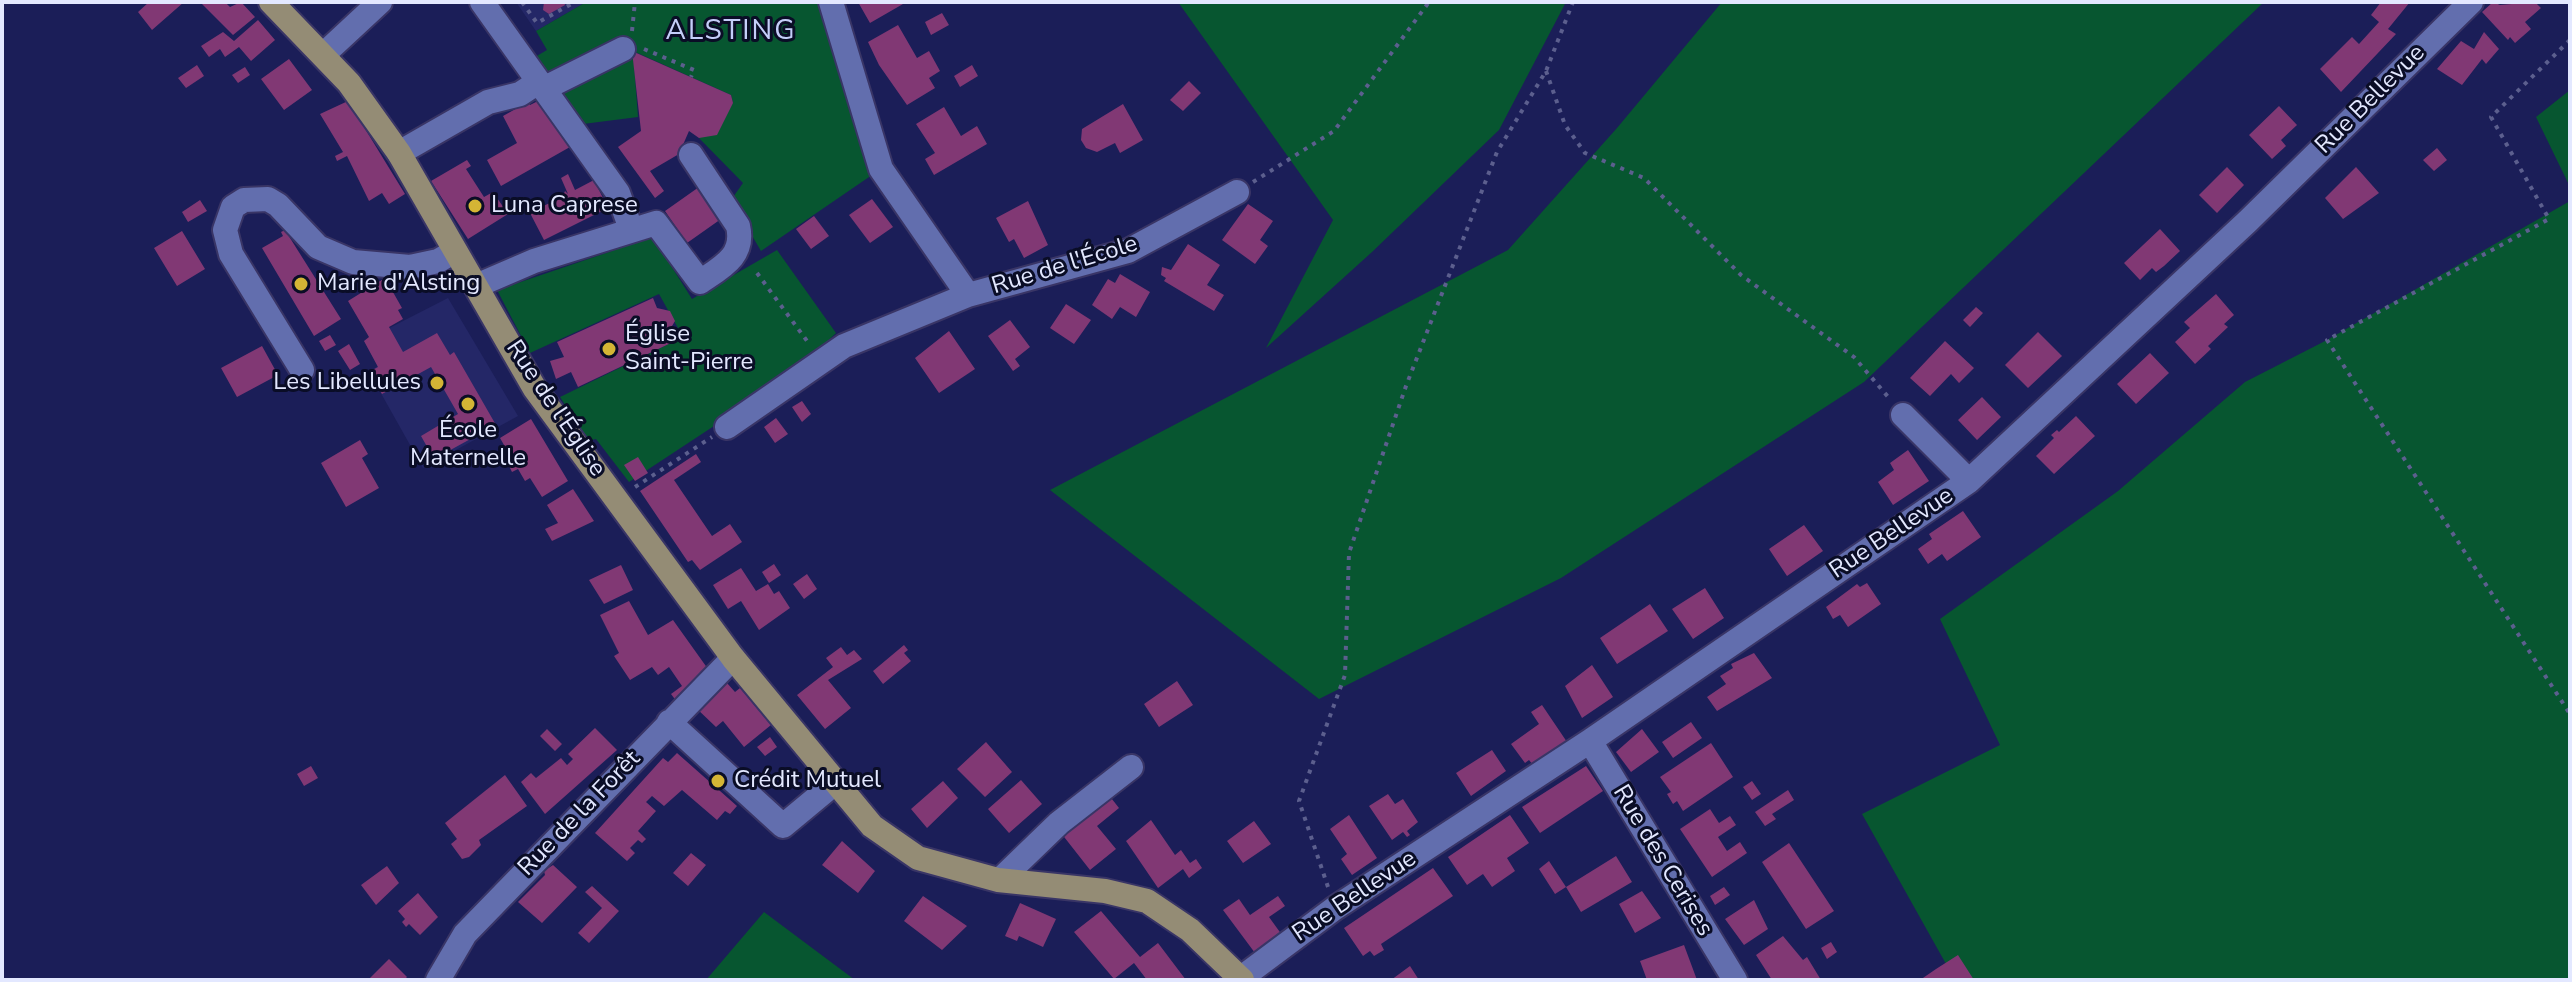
<!DOCTYPE html>
<html>
<head>
<meta charset="utf-8">
<style>
  body { margin:0 }
  #map { position:relative; width:2572px; height:982px; overflow:hidden; background:#1b1e58; font-family:"Nunito Sans",sans-serif }
  canvas { display:block }
  .frame { position:absolute; inset:0; border:4px solid #e3e8ff; pointer-events:none }
</style>
</head>
<body>
<div id="map">
<canvas width="2572" height="982"></canvas>
<div class="frame"></div>
</div>
<script>
const g = document.querySelector('canvas').getContext('2d');
g.lineJoin = 'round';
function fill(path, color) { g.fillStyle = color; g.fill(path, 'evenodd'); }
function stroke(path, color, width, dash) { g.strokeStyle = color; g.lineWidth = width; g.lineCap = dash ? 'butt' : 'round'; g.setLineDash(dash || []); g.stroke(path); }
function drawText(font, color, halo, rows, align = 'center') {
  g.font = font + ' "Nunito Sans",sans-serif'; g.lineWidth = 6; g.setLineDash([]); g.textBaseline = 'middle'; g.strokeStyle = halo; g.fillStyle = color; for (const [text, x, y, turn = 0] of rows) {
    g.save(); g.translate(x, y); g.rotate((+turn || 0) * Math.PI / 180); g.textAlign = isNaN(turn) ? turn : align; if (halo) g.strokeText(text, 0, 0); g.fillText(text, 0, 0); g.restore();
  }
}
const built = new Path2D(`
  M516 2H586L536 31Z
  M448 298 518 416 423 468 369 372 378 366 364 341Z`);
const green = new Path2D(`
  M586 2H819L872 175 761 251 731 200 743 183 699 138 733 103 731 95 633 51 638 117 583 124 535 57 547 50 536 31Z
  M1178 2H1566L1499 130 1372 252 1266 348 1333 220Z
  M1722 2H2264L1864 382 1561 578 1319 699 1050 490 1508 250 1617 128Z
  M2570 90V187L2536 117Z
  M2570 201V980H1955L1862 814 2000 745 1940 619 2118 491 2245 382 2327 340Z
  M653 237 692 299 777 250 836 333 796 372 629 482 596 439 588 441 560 397 683 337 659 294 530 353 497 290Z
  M764 912 855 980H706Z`);
const building = new Path2D(`
  M149 2H184L152 30 138 12Z
  M200 2H225L230 7 241 2 255 17 233 35Z
  M544 2H564L565 5 549 14 543 10Z
  M858 2H902L903 4 870 23Z
  M2381 2H2410L2388 29 2396 34 2341 92 2320 69 2352 37 2359 44 2379 22 2371 15Z
  M2493 2 2500 5 2535 2 2541 8 2525 22 2531 29 2515 43 2510 37 2508 40 2482 12Z
  M942 13 949 25 931 35 925 22Z
  M258 20 275 40 251 61 239 47 225 57 220 49 209 57 201 46 223 32 234 41Z
  M898 25 917 58 929 51 940 71 929 78 935 88 907 105 879 65 868 42Z
  M2484 32 2499 49 2486 64 2482 59 2462 85 2437 69 2461 41 2474 49Z
  M632 51 731 95 733 103 717 135 699 138 689 131 679 154 650 171 664 191 655 198 618 147 641 131Z
  M289 59 312 90 284 110 261 79Z
  M197 65 204 76 186 88 178 78Z
  M972 65 978 76 960 87 954 76Z
  M245 67 250 75 238 83 232 75Z
  M1189 81 1201 93 1183 111 1170 100Z
  M544 98 570 147 501 186 487 160 517 143 503 116 528 102 530 105Z
  M348 101 405 194 389 204 382 193 369 201 347 156 337 161 335 156 343 152 320 114Z
  M1123 104 1143 140 1120 153 1115 143 1097 152 1086 148 1081 140 1082 129Z
  M2279 106 2297 125 2281 140 2286 146 2272 159 2249 135Z
  M944 107 961 136 977 126 987 144 934 175 925 159 935 153 916 124Z
  M2437 148 2447 160 2434 171 2423 160Z
  M467 160 471 166 466 169 484 197 493 192 508 214 468 239 431 181Z
  M2227 167 2244 185 2217 213 2199 195Z
  M2356 167 2379 193 2343 219 2325 198Z
  M568 174 575 190 594 180 608 208 544 240 530 213 563 196 565 191 568 194 561 178Z
  M699 187 721 219 687 243 665 211Z
  M872 199 893 227 870 243 849 215Z
  M200 200 207 211 188 222 182 212Z
  M1028 201 1048 245 1024 258 1014 239 1009 242 996 218Z
  M1248 204 1273 221 1260 240 1268 246 1255 264 1222 240Z
  M814 216 829 236 811 249 796 229Z
  M2160 229 2180 251 2164 266 2156 272 2152 268 2140 280 2124 263Z
  M285 230 341 319 314 336 262 248 283 236 281 232Z
  M182 231 205 269 177 286 154 248Z
  M1188 244 1220 265 1207 285 1224 295 1214 311 1164 281 1166 278 1161 275 1162 267 1171 270Z
  M1120 274 1150 292 1136 317 1120 307 1112 319 1092 305 1108 279 1115 283Z
  M385 278 402 308 398 310 403 319 389 327 403 352 437 333 450 355 454 352 496 425 434 459 421 436 458 414 431 367 382 394 369 372 378 367 364 341 369 337 348 301Z
  M2216 294 2234 315 2224 324 2228 327 2208 346 2211 349 2195 364 2175 342 2190 328 2184 322Z
  M653 298 657 308 670 311 675 321 669 331 673 342 578 387 571 372 556 379 550 361 564 357 557 342Z
  M1066 304 1091 320 1074 344 1050 328Z
  M1976 307 1983 313 1970 327 1963 320Z
  M1010 320 1030 347 1015 359 1020 366 1013 371 988 336Z
  M949 331 975 369 939 393 915 358Z
  M2038 332 2062 356 2028 388 2005 365Z
  M330 335 336 345 325 351 319 341Z
  M1945 341 1974 368 1959 383 1951 374 1930 396 1910 378Z
  M349 344 360 364 350 370 338 351Z
  M262 346 278 375 237 397 221 368Z
  M2150 353 2169 373 2136 404 2117 384Z
  M1982 397 2001 417 1977 440 1958 420Z
  M802 401 811 414 802 422 792 407Z
  M2076 416 2095 436 2054 474 2036 456 2054 438 2051 435 2057 430 2059 432Z
  M776 418 788 434 775 443 764 427Z
  M531 419 568 481 542 497 530 478 525 481 518 469 512 472 507 462 512 459 500 438Z
  M360 440 368 454 362 458 379 488 346 507 321 463Z
  M1908 450 1929 481 1893 505 1878 482 1894 470 1890 463Z
  M696 454 701 462 674 480 712 536 730 524 742 542 700 570 692 560 688 562 640 491Z
  M638 457 648 473 635 481 624 465Z
  M573 489 594 521 552 541 545 529 558 523 547 505Z
  M1963 511 1981 537 1947 561 1942 554 1928 564 1918 549 1932 539 1929 534Z
  M1804 525 1823 551 1787 576 1769 549Z
  M774 564 781 575 769 583 762 572Z
  M621 565 633 590 604 604 589 580Z
  M741 568 756 591 768 584 774 594 779 591 790 608 759 630 741 601 728 609 713 585Z
  M807 574 817 589 804 599 793 584Z
  M1867 583 1881 604 1848 627 1840 615 1833 619 1826 607 1857 584 1860 587Z
  M1705 588 1724 618 1693 639 1672 609Z
  M629 601 648 635 673 620 708 669 677 702 671 694 682 686 669 667 658 675 652 667 630 680 614 656 619 653 600 615Z
  M1650 604 1668 631 1617 664 1600 638Z
  M904 645 908 650 904 653 911 661 883 684 873 671Z
  M841 647 847 655 854 650 862 659 828 680 851 708 825 729 797 695 833 667 826 658Z
  M1754 653 1772 678 1717 711 1707 697 1726 684 1720 676 1733 668 1731 664Z
  M1592 665 1613 697 1582 718 1565 686Z
  M1177 681 1193 705 1159 727 1144 704Z
  M727 683 735 692 740 688 771 725 744 747 723 721 716 727 695 707Z
  M1542 705 1567 742 1533 765 1529 760 1525 763 1511 744 1539 724 1531 712Z
  M1691 722 1702 738 1673 758 1662 742Z
  M595 728 617 750 545 814 521 782 531 773 536 778 561 758 567 765 573 759 568 754Z
  M547 729 562 744 555 751 540 736Z
  M1642 729 1659 752 1631 772 1616 752Z
  M770 737 777 747 765 756 757 747Z
  M986 742 1012 772 985 797 957 769Z
  M1711 743 1733 777 1683 811 1677 801 1673 804 1667 794 1671 792 1660 777Z
  M1492 750 1506 771 1471 796 1456 773Z
  M677 753 737 806 730 814 725 811 717 820 682 790 664 806 652 796 646 802 656 811 638 831 646 839 642 843 638 840 630 848 635 853 627 861 595 833 663 758 668 762Z
  M311 766 318 778 304 786 297 774Z
  M1586 766 1603 791 1540 833 1522 807Z
  M505 775 527 806 479 840 481 845 469 857 462 859 451 844 457 839 445 823Z
  M1021 780 1042 804 1009 833 988 809Z
  M943 781 958 798 927 828 911 809Z
  M1752 781 1761 794 1752 800 1743 787Z
  M1788 790 1794 800 1772 814 1776 819 1765 826 1755 812Z
  M1108 794 1119 808 1097 826 1116 849 1090 870 1061 833Z
  M1388 794 1395 804 1403 799 1418 822 1407 831 1410 835 1407 837 1403 832 1392 840 1369 806Z
  M1710 809 1719 823 1730 816 1736 825 1718 837 1727 851 1740 842 1747 853 1712 877 1680 829Z
  M1349 815 1377 858 1352 875 1341 859 1347 854 1330 829Z
  M1510 815 1529 843 1507 858 1515 871 1492 887 1483 874 1467 885 1448 857Z
  M1151 820 1175 855 1181 850 1190 863 1196 859 1202 868 1189 878 1183 869 1158 888 1126 841Z
  M1254 821 1271 844 1243 863 1227 841Z
  M842 841 875 871 858 893 822 865Z
  M1789 843 1834 911 1806 929 1762 862Z
  M691 853 706 865 688 886 673 873Z
  M1616 856 1632 882 1581 912 1566 887Z
  M1549 861 1566 887 1555 894 1539 869Z
  M553 865 577 887 542 923 518 902 545 875 544 871Z
  M387 866 399 883 376 905 361 885Z
  M1433 868 1453 896 1381 944 1384 950 1374 956 1370 951 1363 956 1344 928Z
  M592 886 619 911 589 943 578 933 602 908 585 892Z
  M1724 887 1730 895 1715 905 1710 896Z
  M1642 891 1661 918 1635 933 1619 904Z
  M418 893 438 917 420 935 409 924 406 927 402 922 405 919 398 911Z
  M923 896 967 926 942 950 904 921Z
  M1278 896 1285 906 1269 917 1282 935 1255 953 1223 910 1239 899 1250 915Z
  M1754 900 1768 929 1744 945 1725 919Z
  M1020 903 1056 919 1043 947 1019 936 1017 941 1005 936Z
  M1101 911 1140 957 1158 943 1186 980H1147L1134 963 1114 979 1074 932Z
  M1783 936 1803 960 1807 957 1821 980H1772L1756 955Z
  M1831 942 1837 952 1827 959 1821 948Z
  M1684 945 1697 980H1647L1640 961Z
  M1958 955 1974 980H1920L1936 969Z
  M389 959 407 977 404 980H368Z
  M1410 966 1419 980H1391Z`);
const path = new Path2D(`
  M522 2 537 23 575 2
  M632 31 635 2
  M2570 40 2491 117 2549 219 2327 340 2570 714
  M644 49 694 70 691 77
  M1546 71 1565 125 1585 153 1644 178 1741 275 1854 357 1889 398
  M1253 182 1334 131 1429 2
  M757 273 810 345
  M635 487 712 437
  M1328 887 1299 801 1345 675 1349 553 1406 386 1497 152 1546 71 1573 2`);
const minor = new Path2D(`
  M482 2 618 193 631 229
  M831 2 881 169 968 295 1128 251 1237 192
  M324 54 380 2
  M545 88 623 49
  M399 153 488 102 520 94 538 82
  M476 286 534 261 656 223 700 282C722 267 745 256 738 226L691 155
  M302 370 231 254 225 230 233 207 244 200 268 199 278 205 318 247 353 262 410 267 438 261 455 251
  M1903 415 1969 481
  M727 427 844 346 968 295
  M669 722 783 826 836 782
  M1590 741 1735 980
  M1000 880 1059 823 1131 767
  M1241 978 1335 908 1590 741 1969 481 2248 221 2471 2
  M438 980 465 934 733 658`);
const major = new Path2D(`
  M271 2 349 83 399 153 535 389 733 658 872 826 918 858 998 880 1105 891 1147 901 1190 930 1242 980`);
const markers = [
  [475,206,8,"#d4b535"],
  [301,284,8,"#d4b535"],
  [609,349,8,"#d4b535"],
  [437,383,8,"#d4b535"],
  [468,404,8,"#d4b535"],
  [718,781,8,"#d4b535"]
];
const streetNames = [
  ["Rue Bellevue",2371,100,-45],
  ["Rue de l'École",1065,266,-17],
  ["Rue de l'Église",555,409,56],
  ["Rue Bellevue",1892,534,-34],
  ["Rue de la Forêt",580,814,-46],
  ["Rue des Cerises",1662,861,59],
  ["Rue Bellevue",1355,897,-34]
];
const poiNames = [
  ["Luna Caprese",491,206],
  ["Marie d'Alsting",317,284],
  ["Église",625,335],
  ["Saint-Pierre",625,363],
  ["Les Libellules",421,383,"right"],
  ["École",468,431,"center"],
  ["Maternelle",468,459,"center"],
  ["Crédit Mutuel",734,781]
];
const quarterNames = [
  ["ALSTING",731,32]
];
fill(built, '#242767');
fill(green, '#075630');
fill(building, '#813874');
stroke(minor, '#393566', 28);
stroke(major, '#393566', 28);
stroke(path, '#5c5f8e', 4, [4, 6]);
stroke(minor, '#626eae', 24);
stroke(major, '#948c75', 24);
for (const [x, y, r, color] of markers) { const dot = new Path2D(); dot.arc(x, y, r, 0, 2 * Math.PI); g.fillStyle = color; g.fill(dot); stroke(dot, '#0a0d26', 3); }
drawText('24px', '#e3e8ff', '#0a0d26', streetNames);
drawText('24px', '#e3e8ff', '#0a0d26', poiNames, 'left');
g.letterSpacing = '2px';
drawText('28px', '#c4cef9', '#0a0d26', quarterNames);
g.letterSpacing = '0px';
</script>
</body>
</html>
